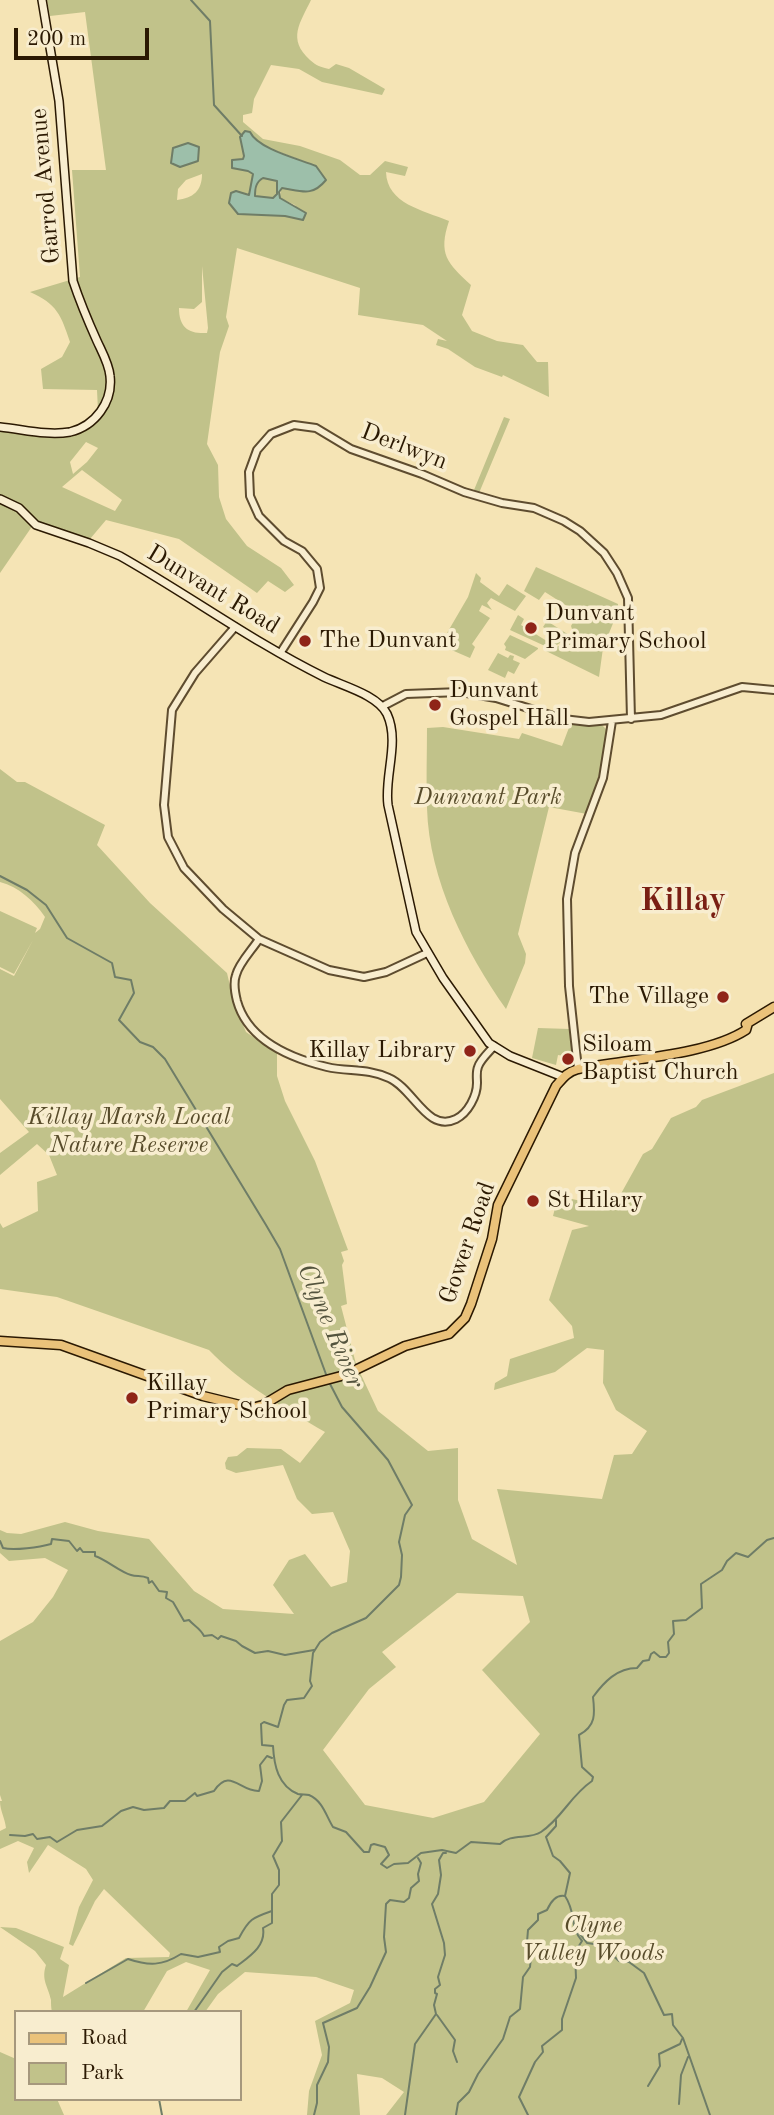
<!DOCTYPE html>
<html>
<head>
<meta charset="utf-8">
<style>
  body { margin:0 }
  #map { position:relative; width:774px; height:2115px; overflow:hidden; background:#f5e4b5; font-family:"Old Standard TT",serif }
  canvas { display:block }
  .legend { position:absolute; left:14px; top:2010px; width:228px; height:91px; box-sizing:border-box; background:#f8edcf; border:2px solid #a6987d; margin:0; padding:9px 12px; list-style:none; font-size:21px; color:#2b1902 }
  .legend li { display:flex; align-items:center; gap:14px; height:35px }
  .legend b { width:35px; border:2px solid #a6987d }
  .scale { position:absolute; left:14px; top:28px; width:135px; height:32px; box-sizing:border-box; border:4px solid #2b1902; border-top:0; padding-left:9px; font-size:21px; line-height:24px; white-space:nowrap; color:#2b1902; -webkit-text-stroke:5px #f8edcf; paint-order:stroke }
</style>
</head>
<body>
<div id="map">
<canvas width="774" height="2115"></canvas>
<ul class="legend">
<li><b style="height:9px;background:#eac27a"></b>Road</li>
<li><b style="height:19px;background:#c1c28a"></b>Park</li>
</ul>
<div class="scale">200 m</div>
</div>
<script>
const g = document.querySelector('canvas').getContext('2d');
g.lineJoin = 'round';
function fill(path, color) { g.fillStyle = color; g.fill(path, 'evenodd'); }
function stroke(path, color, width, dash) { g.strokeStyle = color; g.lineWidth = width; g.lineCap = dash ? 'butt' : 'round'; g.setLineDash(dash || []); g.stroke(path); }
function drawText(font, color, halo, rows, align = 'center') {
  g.font = font + ' "Old Standard TT",serif'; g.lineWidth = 7; g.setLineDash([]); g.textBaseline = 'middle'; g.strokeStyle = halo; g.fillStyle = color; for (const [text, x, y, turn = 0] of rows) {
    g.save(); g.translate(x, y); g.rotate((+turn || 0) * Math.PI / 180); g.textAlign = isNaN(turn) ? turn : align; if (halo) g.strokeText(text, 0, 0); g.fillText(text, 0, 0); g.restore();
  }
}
const green = new Path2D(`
  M47 0H311C300 23 287 39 310 60 317 66 320 67 329 69L336 64 349 68 385 89 382 95 322 82 299 69 271 65 254 99 252 113 243 115V122L263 139 300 146 340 160 360 175H370L385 161 408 167 405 176 386 172C387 204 423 210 449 221 438 254 447 263 471 285L462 315 472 331 497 341 523 345 537 362H548L549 397 503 375 502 377 475 367 448 349 436 345 438 339 447 341 423 325 358 315 360 288 237 248 226 317 229 326 220 352 207 444 218 465 219 497 226 519 247 546 281 568 294 585 285 592 268 581 257 593 179 539 106 520 90 539 47 525H33L0 573V431L35 436 65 435 87 430 98 411 97 390 43 389 41 369 62 357 70 342C61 315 57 304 30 292L80 277 72 170H106L85 12 50 16ZM240 137 253 138 269 148 316 166 310 192 281 188 280 198 295 205 303 220 285 216 238 214 229 203 231 193 236 191 249 195 253 174 248 171 232 168 233 160 243 159 244 156ZM202 174C202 191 193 198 177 200L178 189 186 180ZM202 266 208 328 207 333C189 334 179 328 179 308L194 309 202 302ZM86 442 98 448 87 462 73 474 70 462ZM82 470 122 500 115 511 62 487Z
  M263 178 277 181V194L273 198 255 196 258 180Z
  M504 417 510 419 479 493 474 490Z
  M536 567 618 604V611L603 648 599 677 546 651 564 644 573 632 571 626 578 613 545 592 539 600 524 591Z
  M476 573 481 578 480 582 499 596 507 584 526 596 515 611 491 598 487 603 492 610 482 605 479 611 490 618 472 644 475 647 470 658 440 645 468 597Z
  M518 615 524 619 521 625 550 643 555 634 543 627 547 621 569 635C562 642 556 648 545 646L510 630Z
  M510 635 538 648V649L525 659 505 650 506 647 504 644Z
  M498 653 508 658 510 655 514 656 513 660 520 663 514 674 508 671 505 678 488 670Z
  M570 725H602L607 730 602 766 587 814 549 807 518 934 526 954 525 963 506 1009C466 952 429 880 427 808 426 781 427 754 427 728L443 727 519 739 522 733 562 746Z
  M0 769 17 782H25L105 825 97 845 150 903 227 973 234 1003 246 1032 277 1053V1076L285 1101 315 1161 348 1250 341 1252 344 1261 342 1265 347 1304 341 1306 356 1364 378 1411 428 1451 458 1448V1500L472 1539 517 1565 497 1489 602 1499 614 1455 632 1454 647 1431 616 1410 603 1383 604 1350 587 1348 555 1372 494 1390 495 1383 507 1376 510 1359 574 1338 572 1326 549 1300 572 1230 589 1226 553 1216 558 1196 609 1207 618 1199 643 1154 652 1149 671 1118 696 1107 702 1100 774 1073V2115H386L404 2092 382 2078 357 2074 360 2115H307L309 2091 322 2055 315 2021 350 2003 354 1990 316 1977 245 1972 218 1994 205 2012H186L210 1970 186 1962 167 1971 143 2012H52C51 2008 51 2004 51 2000 48 1986 41 1980 46 1965L35 1951 0 1927 16 1928 64 1947 60 1959 69 1965 63 1997 126 1958 169 1957 170 1953 104 1889 95 1901 73 1946 69 1944 79 1907 93 1880 86 1869 48 1845 29 1873 27 1862 34 1848 18 1841 0 1849V1831L6 1828C5 1818 0 1811 0 1801H2L0 1795V1641L33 1622 53 1597 68 1570 45 1558 9 1561 0 1553V1530L7 1533 21 1534 65 1522 98 1531 149 1539 194 1591 223 1609 294 1614 273 1585 289 1560 305 1554 331 1587 347 1582 350 1551 333 1512 312 1514 297 1499 283 1465 236 1473 226 1469 225 1463 228 1457 237 1456 247 1448 281 1449 300 1463 325 1432C286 1409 240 1383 209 1350L57 1297 0 1289V1223L3 1228 38 1211 37 1182 57 1175 49 1155 37 1144 0 1175V1153L29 1132 0 1099V969L14 976 33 940 14 974 0 967V911L37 928 35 933 40 929 45 917C34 901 19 887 0 882ZM457 1593 523 1596 530 1622 482 1670 540 1734 484 1802 433 1818 365 1805 323 1750 369 1689 396 1667 382 1652Z
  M538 1028 570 1029 572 1051H566L564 1056 558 1055 556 1065 532 1058Z
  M0 2052 16 2059V2099H57L64 2115H0Z`);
const water = new Path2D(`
  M245 131 250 132C258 149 299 159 316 166L326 180C312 197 302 191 282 188L279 192 280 198 306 213 303 220 285 216 238 214 229 203 231 193 236 191 249 195 253 174 248 171 232 168V160L243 159 244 156 240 137ZM263 178 277 181V194L273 198 255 196C255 188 256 182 263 178Z
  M188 143 199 147 198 161 180 167 171 163 173 148Z`);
const stream = new Path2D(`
  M191 0 210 21 214 105 242 136
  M0 876 27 890 46 905 67 938 112 963 115 977 131 980 134 993 119 1020 140 1042 153 1047 165 1059 266 1225 280 1249 327 1377
  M329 1382 342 1407 388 1460 412 1505 405 1515 399 1542 402 1555 401 1577 399 1585 366 1618 332 1633 320 1642 313 1653 310 1681 312 1686 304 1698 287 1700 284 1705 278 1727 264 1722 261 1724 262 1745 273 1746C274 1765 278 1786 298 1794 302 1795 306 1794 309 1795 323 1801 326 1816 333 1827L346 1832 364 1852H369L371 1845 374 1844 385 1847 389 1855 381 1864 387 1868 394 1864 408 1863 421 1853 442 1850 456 1853 471 1842 500 1844C511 1833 529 1840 541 1832 563 1817 570 1796 592 1781L593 1777 582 1767 579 1735C596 1726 595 1714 593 1697 604 1682 617 1668 637 1668L643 1661 649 1660 651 1654 654 1652 660 1657H666L669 1653 668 1642 674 1634 673 1621 686 1620 702 1608 701 1584 722 1570 727 1561 736 1553 748 1557 767 1540 774 1538
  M0 1541 3 1548C14 1551 40 1547 51 1544L52 1539 69 1541 77 1551 80 1548 83 1552H95V1556C107 1560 120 1572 131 1575 137 1577 141 1575 148 1578L149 1583 152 1581 159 1591 167 1592 166 1598 173 1602 184 1621 189 1620C194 1626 200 1628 204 1636L212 1635 218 1639 221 1636 236 1641 242 1646 255 1653 268 1651 285 1655 314 1650
  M10 1835 25 1836 33 1834 37 1839 50 1837 57 1842 77 1830 102 1826 121 1811 133 1807 144 1810 164 1808 170 1801H185L195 1793 197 1796 214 1791C230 1767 240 1792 259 1791L262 1781 260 1765 267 1756 272 1758
  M575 1928 587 1943 601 1945 619 1961 629 1962 644 1973 664 2015 672 2014 673 2025 683 2038 710 2115
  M86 1983 128 1959C149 1966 162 1966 181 1954L198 1957 220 1952 219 1947 228 1941 239 1938C249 1919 252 1918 272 1911
  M194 2012 222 1972 232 1964 237 1966C250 1956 266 1946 263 1928L272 1923V1894L279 1885V1870L273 1856 282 1841 281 1822 302 1795
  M437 2015 455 2040 453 2051 457 2062
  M648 2086 660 2066 659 2054 680 2044 682 2039
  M159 2099 162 2115
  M679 2104 681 2075 688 2057
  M314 2115 317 2103V2085L328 2062 329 2047 323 2023 357 2008 370 1987 386 1952 384 1937 386 1904 390 1900 404 1902 409 1898 411 1888 419 1881 418 1874 421 1863 418 1858
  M405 2115 415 2044 436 2014 434 2005 437 1994 435 1993V1989L440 1985 438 1977 445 1955 444 1943 432 1904 438 1894 441 1875 439 1860 443 1853H446
  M456 2115 458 2103 469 2092 478 2074 503 2039 510 2017 520 2009 523 1977 530 1967 531 1957 527 1942 528 1930 538 1920V1914L547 1910C551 1901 556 1894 565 1896L570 1873 560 1861 553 1856 546 1837 556 1826V1820
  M528 2115 519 2097 535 2062 543 2052 542 2046 562 2030V2019L576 1978 575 1952 582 1941C569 1926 577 1914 565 1896`);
const tertiary = new Path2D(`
  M235 627 195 673 172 710 164 805 168 837 184 868 223 909 259 939 329 970 364 977 386 972 427 953
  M281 652 313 602 320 588 317 569 302 551 284 541 259 516 250 496 249 472 257 450 271 434 294 425 316 428 351 449 422 474 464 492 502 503 534 508 564 521 580 531 604 553 617 573 628 598 631 719
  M383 706 406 694 461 692 496 698 563 719 589 722 661 715 742 687 774 690
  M259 939C252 950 239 963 236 975 233 983 235 993 237 1001 248 1041 290 1058 327 1067 348 1072 368 1068 389 1078 414 1089 427 1133 456 1119 468 1113 477 1096 477 1083 477 1078 476 1072 478 1067 480 1060 489 1052 494 1046
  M578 1069 569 986 567 899 575 853 603 778 612 721`);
const secondary = new Path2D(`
  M0 427C22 429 47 436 70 432 95 426 113 402 110 376 109 364 102 352 97 341 88 321 80 302 73 281L59 101 42 0
  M0 499 19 508 36 525 89 543 120 556C189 595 253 642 324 677 343 686 378 695 387 714 400 742 384 776 388 805L416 932 443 978 489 1043 510 1056 563 1077`);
const primary = new Path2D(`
  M746 1024 774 1007
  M0 1341 61 1345 203 1396 252 1408 263 1405 288 1390 345 1375 405 1346 449 1334 465 1318 471 1304 492 1239 498 1205 556 1086C563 1078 567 1072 578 1069 626 1059 706 1056 746 1030L748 1023`);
const markers = [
  [531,628,7,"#8f2418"],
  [305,641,7,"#8f2418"],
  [435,705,7,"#8f2418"],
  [723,997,7,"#8f2418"],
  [470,1051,7,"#8f2418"],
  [568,1059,7,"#8f2418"],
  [533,1201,7,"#8f2418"],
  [132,1398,7,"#8f2418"]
];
const streetNames = [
  ["Garrod Avenue",46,186,-95],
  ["Derlwyn",404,447,21],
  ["Dunvant Road",213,590,31],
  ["Gower Road",468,1243,-71]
];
const poiNames = [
  ["Dunvant",545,614],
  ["Primary School",545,642],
  ["The Dunvant",319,641],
  ["Dunvant",449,691],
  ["Gospel Hall",449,719],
  ["The Village",709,997,"right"],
  ["Siloam",582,1045],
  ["Baptist Church",582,1073],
  ["Killay Library",456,1051,"right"],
  ["St Hilary",547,1201],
  ["Killay",146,1384],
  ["Primary School",146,1412]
];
const parkNames = [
  ["Dunvant Park",488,798],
  ["Killay Marsh Local",129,1118],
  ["Nature Reserve",129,1146],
  ["Clyne",593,1926],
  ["Valley Woods",593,1954]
];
const waterNames = [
  ["Clyne River",330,1326,67]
];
const districtNames = [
  ["Killay",683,902]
];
fill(green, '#c1c28a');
fill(water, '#9dbfaa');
stroke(water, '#6f7d67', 2);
stroke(stream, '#6f7d67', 2);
stroke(tertiary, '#5e4c2f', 10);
stroke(secondary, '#2b1902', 10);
stroke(primary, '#2b1902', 11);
stroke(tertiary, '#f8edcf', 6);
stroke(secondary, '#f8edcf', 7);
stroke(primary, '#eac27a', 8);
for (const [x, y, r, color] of markers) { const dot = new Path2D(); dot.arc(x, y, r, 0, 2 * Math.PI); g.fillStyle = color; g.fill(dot); stroke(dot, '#f8edcf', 2.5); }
drawText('24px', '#2b1902', '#f8edcf', streetNames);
drawText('24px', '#2b1902', '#f8edcf', poiNames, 'left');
drawText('italic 24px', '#584c2b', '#f8edcf', parkNames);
drawText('italic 26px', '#53533d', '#f8edcf', waterNames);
drawText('bold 32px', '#7a1f14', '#f8edcf', districtNames);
</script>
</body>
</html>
